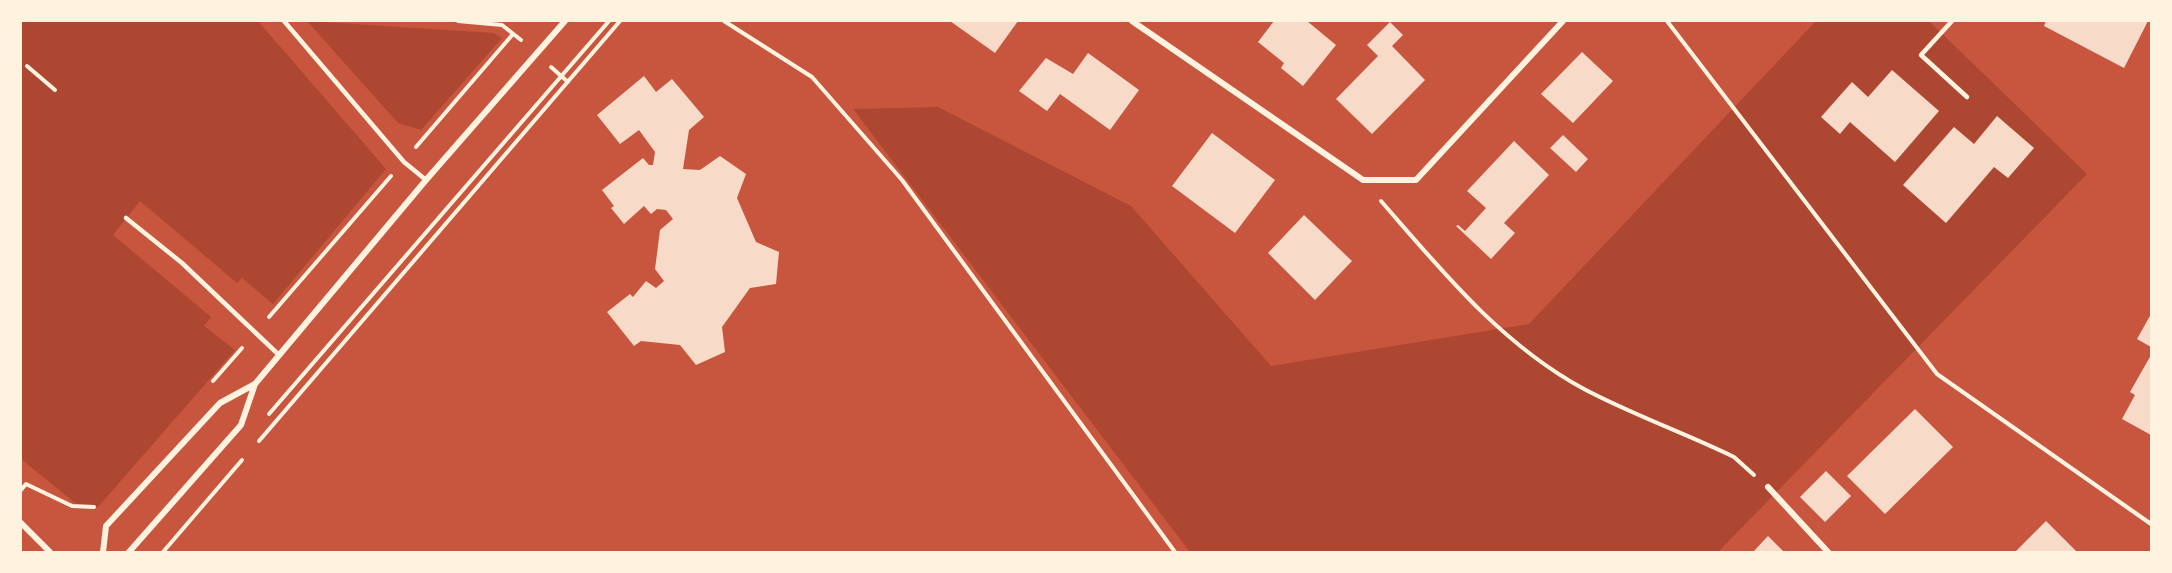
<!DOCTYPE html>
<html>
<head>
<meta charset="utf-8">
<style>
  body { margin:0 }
  #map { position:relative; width:2172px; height:573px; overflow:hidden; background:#c8553d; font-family:"Source Serif 4",serif }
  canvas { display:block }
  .frame { position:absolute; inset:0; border:22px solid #fff3e0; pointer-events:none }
</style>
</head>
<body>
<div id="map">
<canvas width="2172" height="573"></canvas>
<div class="frame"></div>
</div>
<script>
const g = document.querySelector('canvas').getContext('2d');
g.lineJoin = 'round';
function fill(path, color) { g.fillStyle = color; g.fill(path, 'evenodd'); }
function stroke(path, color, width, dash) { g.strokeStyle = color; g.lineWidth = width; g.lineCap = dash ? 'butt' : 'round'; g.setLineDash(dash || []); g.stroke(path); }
const green = new Path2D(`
  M21 21H258L386 169 273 304 242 278 237 283 140 201 113 235 211 317 204 326 235 350 98 507H80L21 459Z
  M307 21 493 33 502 38 421 130 398 123Z
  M1816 21H1929L2087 174 1718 552H1190L853 109 938 107 1131 206 1271 366 1529 324Z`);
const building = new Path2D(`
  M950 21H1018L995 53Z
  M1274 21H1307L1336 45 1303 86 1281 68 1284 63 1258 42Z
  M2046 21H2148L2124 68 2044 26Z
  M1390 22 1403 35 1392 46 1425 80 1372 134 1336 99 1378 56 1367 45Z
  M1582 52 1613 81 1573 123 1541 94Z
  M1088 53 1139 90 1110 130 1060 94 1047 111 1019 91 1046 58 1073 74Z
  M1892 70 1939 111 1895 162 1850 122 1840 134 1821 117 1852 82 1868 97Z
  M644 76 656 92 672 79 704 117 689 130 683 169 700 170 720 156 746 174 737 198 756 242 779 252 776 284 750 288 722 327 725 352 696 365 680 345 641 341 634 346 607 312 630 294 633 297 646 281 656 288 664 281 655 269 660 230 673 219 666 210 657 209 651 214 644 206 624 224 611 208 614 206 602 190 643 158 649 165H653L655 152 639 130 620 144 597 115Z
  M1997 116 2034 148 2008 178 1994 167 1946 223 1903 185 1954 127 1974 144Z
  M1212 133 1275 180 1235 233 1172 186Z
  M1563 135 1588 159 1576 172 1550 148Z
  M1514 141 1549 175 1504 223 1515 233 1491 259 1456 226 1458 225 1465 231 1486 208 1467 191Z
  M1304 215 1352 261 1315 300 1268 253Z
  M2151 314V347L2137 339Z
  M2151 355V435L2122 419 2135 395 2130 392Z
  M1915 409 1953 447 1885 514 1847 476Z
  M1826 471 1851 496 1825 522 1800 497Z
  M2046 521 2077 552H2015Z
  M1768 536 1784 552H1753Z`);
const path = new Path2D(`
  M458 21 502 25 521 40
  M724 21 812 77 902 180 1175 552
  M1667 21 1937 374 2151 524
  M27 66 55 90
  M551 67 568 82
  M416 147 513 34
  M1381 201C1442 271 1501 344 1584 389 1633 415 1685 433 1734 457L1754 475
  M269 317 391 176
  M213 381 242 348
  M269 414 609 21
  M259 441 620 21
  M21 490 26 484 72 506 94 507
  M163 552 242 460`);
const service = new Path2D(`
  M284 21 404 162 426 180
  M1952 21 1921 55 1967 97
  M126 218 182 263 279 355`);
const minor = new Path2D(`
  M1132 21 1363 180H1416L1563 21
  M1768 487 1828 552
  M21 523 50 552
  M103 552 106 526 220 403 255 384 426 180 565 21
  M129 552 241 425 255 384`);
fill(green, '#ae4732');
fill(building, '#f7dbc8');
stroke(path, '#fff3e0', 4);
stroke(service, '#fff3e0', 4.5);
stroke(minor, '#fff3e0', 6);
</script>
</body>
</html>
